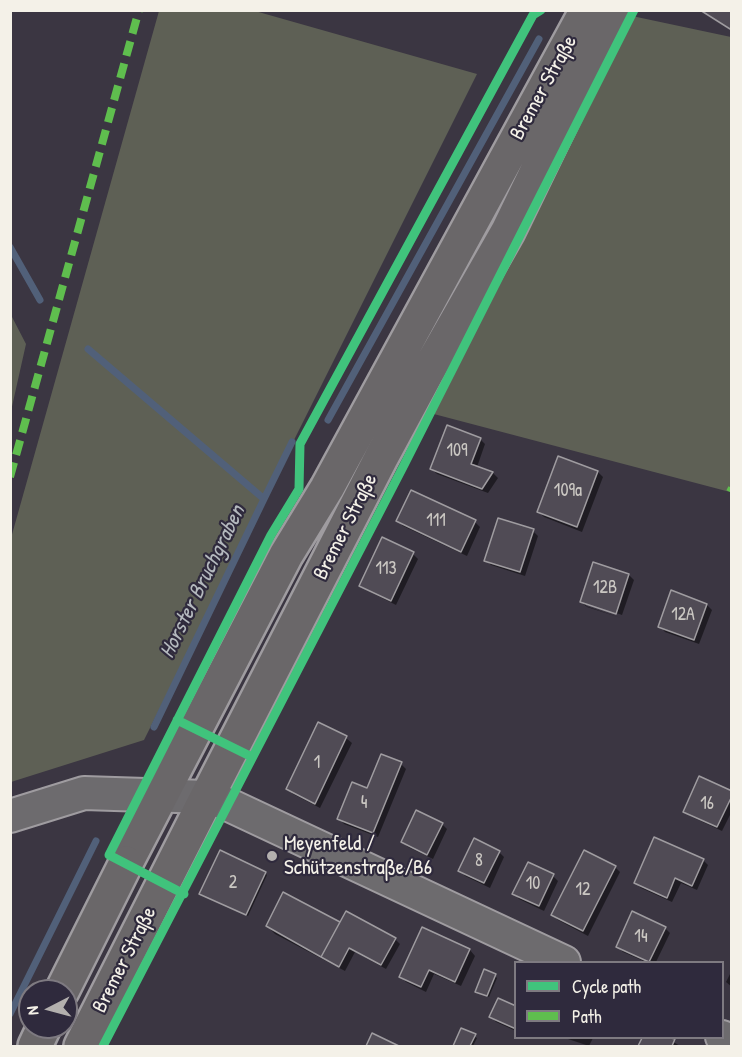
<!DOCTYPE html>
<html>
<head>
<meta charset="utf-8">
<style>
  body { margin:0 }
  #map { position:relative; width:742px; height:1057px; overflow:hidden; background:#3b3642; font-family:"Patrick Hand",sans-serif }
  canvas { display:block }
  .frame { position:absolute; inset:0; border:12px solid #f4f1e8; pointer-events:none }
  .legend { position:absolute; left:514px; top:961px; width:210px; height:78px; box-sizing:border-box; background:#2f2a3d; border:2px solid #7e7a81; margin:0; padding:8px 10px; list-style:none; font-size:18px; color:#f4f1e8 }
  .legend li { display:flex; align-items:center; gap:12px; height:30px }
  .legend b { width:30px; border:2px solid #7e7a81 }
  .north { position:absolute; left:18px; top:979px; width:60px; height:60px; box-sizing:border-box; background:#2f2a3d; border:2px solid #7e7a81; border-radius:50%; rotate:264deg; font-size:16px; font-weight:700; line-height:24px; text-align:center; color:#f4f1e8 }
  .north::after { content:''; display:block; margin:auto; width:21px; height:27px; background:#b3b0ae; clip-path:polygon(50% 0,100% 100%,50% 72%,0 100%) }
</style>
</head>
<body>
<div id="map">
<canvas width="742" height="1057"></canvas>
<div class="frame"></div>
<ul class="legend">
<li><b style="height:8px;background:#40c37c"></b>Cycle path</li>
<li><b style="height:8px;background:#5fbe4e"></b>Path</li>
</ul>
<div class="north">N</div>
</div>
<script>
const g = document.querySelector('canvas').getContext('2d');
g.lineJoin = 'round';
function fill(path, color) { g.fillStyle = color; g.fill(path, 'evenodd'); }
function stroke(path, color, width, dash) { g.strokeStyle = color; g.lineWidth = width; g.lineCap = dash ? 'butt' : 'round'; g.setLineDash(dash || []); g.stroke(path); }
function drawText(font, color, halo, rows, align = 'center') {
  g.font = font + ' "Patrick Hand",sans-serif'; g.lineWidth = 4.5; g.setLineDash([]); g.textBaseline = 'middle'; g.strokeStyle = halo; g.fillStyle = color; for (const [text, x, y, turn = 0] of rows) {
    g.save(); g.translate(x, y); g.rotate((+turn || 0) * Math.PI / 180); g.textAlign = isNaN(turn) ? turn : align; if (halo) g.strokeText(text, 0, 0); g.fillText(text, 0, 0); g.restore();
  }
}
const green = new Path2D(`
  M159 11H255L477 74 144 740 11 782V538Z
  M632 16 731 37 730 492 430 413Z
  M11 315 26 344 11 411Z`);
const shadow = new Path2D(`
  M699 10H732V31Z
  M480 439 485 444 477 467 493 473 498 478 488 493 437 474 432 469Z
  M598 472 603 477 582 532 544 517 539 512Z
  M412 492 475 522 480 527 467 556 403 526 398 521Z
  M533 531 538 536 525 576 491 565 486 560Z
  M413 554 418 559 396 605 366 590 361 585Z
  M629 575 634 580 622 615 586 602V606L621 618 587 607 581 602Z
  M707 605 712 610 699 644 665 632 660 626Z
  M319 724 346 738 352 743 320 808 293 794 288 789Z
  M401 764 406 769 378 837 344 824 339 818 368 790Z
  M732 793V811L722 831 690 816 685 811Z
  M442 824 447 829 433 859 408 847 402 842Z
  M499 852 504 857 490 888 465 876 460 870Z
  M703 860 708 865 697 890 681 883 672 902 641 888 636 883Z
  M615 867 620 872 588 936 558 920 553 915Z
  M265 873 267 875 248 916 203 895Z
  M553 876 558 881 544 911 519 899 514 893Z
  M339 923 395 939 400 944 386 969 355 952 345 971 275 934 267 926Z
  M665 928 670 933 656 962H646L623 952 617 946Z
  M423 929 470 950 475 956 461 986 434 974 426 992 406 982 401 977Z
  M732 970V987L726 982Z
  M495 976 497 978 489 997 477 991Z
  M516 1008V1031L496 1022 491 1017Z
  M462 1030 477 1038 473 1046H455Z
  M565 1038H593L589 1046Z
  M643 1038H667L680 1046H639Z`);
const stream = new Path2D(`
  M10 247 40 300
  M88 349 264 499 154 727
  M328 420 539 39
  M264 499 292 442
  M10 1014 96 841`);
const building = new Path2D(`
  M700 10H732V27L730 29Z
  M447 425 481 438 471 464 493 472 482 489 430 469Z
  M558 456 598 471 577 527 537 512Z
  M411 490 476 520 461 552 396 521Z
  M498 518 534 529 520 572 484 561Z
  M382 537 414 552 391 601 359 586Z
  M593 562 629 574 616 614 580 602Z
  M671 590 707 604 694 640 658 627Z
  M318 722 347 736 315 804 286 789Z
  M381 754 402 762 373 833 337 819 352 782 367 788Z
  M699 776 732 791V796L717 827 683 812Z
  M416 810 443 823 427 855 401 842Z
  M654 837 704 859 692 886 675 878 667 898 634 883Z
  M474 838 500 851 484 883 458 871Z
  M220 850 266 872 246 915 199 894Z
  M584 850 616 866 583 931 551 915Z
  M528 862 554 874 539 906 512 894Z
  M283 892 340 922 321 957 266 926Z
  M346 911 396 938 381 965 349 948 339 967 321 957Z
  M632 911 666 927 649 962 616 947Z
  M422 927 470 949 455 982 429 970 421 987 399 977Z
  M484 969 496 974 487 996 475 992Z
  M498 998 516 1006V1029L489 1017Z
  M461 1028 476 1034 470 1046H453Z
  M372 1033 399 1046H366Z
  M642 1038H671L675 1039 672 1046H638Z`);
const minor = new Path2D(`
  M10 816 84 793 207 797 227 804 564 962
  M722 1037 732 1041`);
const major = new Path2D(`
  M126 863 286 555 327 488 587 10
  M81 1046 207 797 381 458 428 371 508 231 615 10`);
const highway = new Path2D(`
  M62 991 126 863
  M35 1046 44 1027`);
const quiet = new Path2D(`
  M10 477 139 10
  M730 492 732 488`);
const cycleway = new Path2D(`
  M177 720 252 757
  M184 894 109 855 271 535 299 489 300 444 533 15 541 10
  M103 1046 403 467 634 10`);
const markers = [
  [272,856,6,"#b3b0ae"]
];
const numberNames = [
  ["109",457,451],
  ["109a",568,491],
  ["111",436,521],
  ["113",386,569],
  ["12B",605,588],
  ["12A",683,615],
  ["1",317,763],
  ["4",364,803],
  ["16",707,804],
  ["8",479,861],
  ["2",233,883],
  ["10",533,884],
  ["12",583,890],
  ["14",641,937]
];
const streetNames = [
  ["Bremer Straße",544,88,-61],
  ["Bremer Straße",346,527,-63],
  ["Bremer Straße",125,960,-63]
];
const poiNames = [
  ["Meyenfeld /",284,844],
  ["Schützenstraße/B6",284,868]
];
const waterNames = [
  ["Horster Bruchgraben",203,582,-64]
];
fill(green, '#5e6055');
fill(shadow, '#0007');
stroke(stream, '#516079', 7);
fill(building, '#504b55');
stroke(building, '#9f9ca0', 1.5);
stroke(minor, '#9f9ca0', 36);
stroke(major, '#9f9ca0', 38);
stroke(highway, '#9f9ca0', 38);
stroke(minor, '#6d6b6e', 32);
stroke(major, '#6a6769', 33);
stroke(highway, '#6a6769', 33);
stroke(quiet, '#5fbe4e', 8, [15, 8]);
stroke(cycleway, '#40c37c', 9);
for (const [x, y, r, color] of markers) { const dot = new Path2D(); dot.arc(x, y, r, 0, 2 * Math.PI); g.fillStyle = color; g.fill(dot); stroke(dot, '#2f2a3d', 2); }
drawText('18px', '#cbc8c3', null, numberNames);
drawText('21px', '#f4f1e8', '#2f2a3d', streetNames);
drawText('21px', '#f4f1e8', '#2f2a3d', poiNames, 'left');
drawText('italic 22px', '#b4b9be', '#2f2a3d', waterNames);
</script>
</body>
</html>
